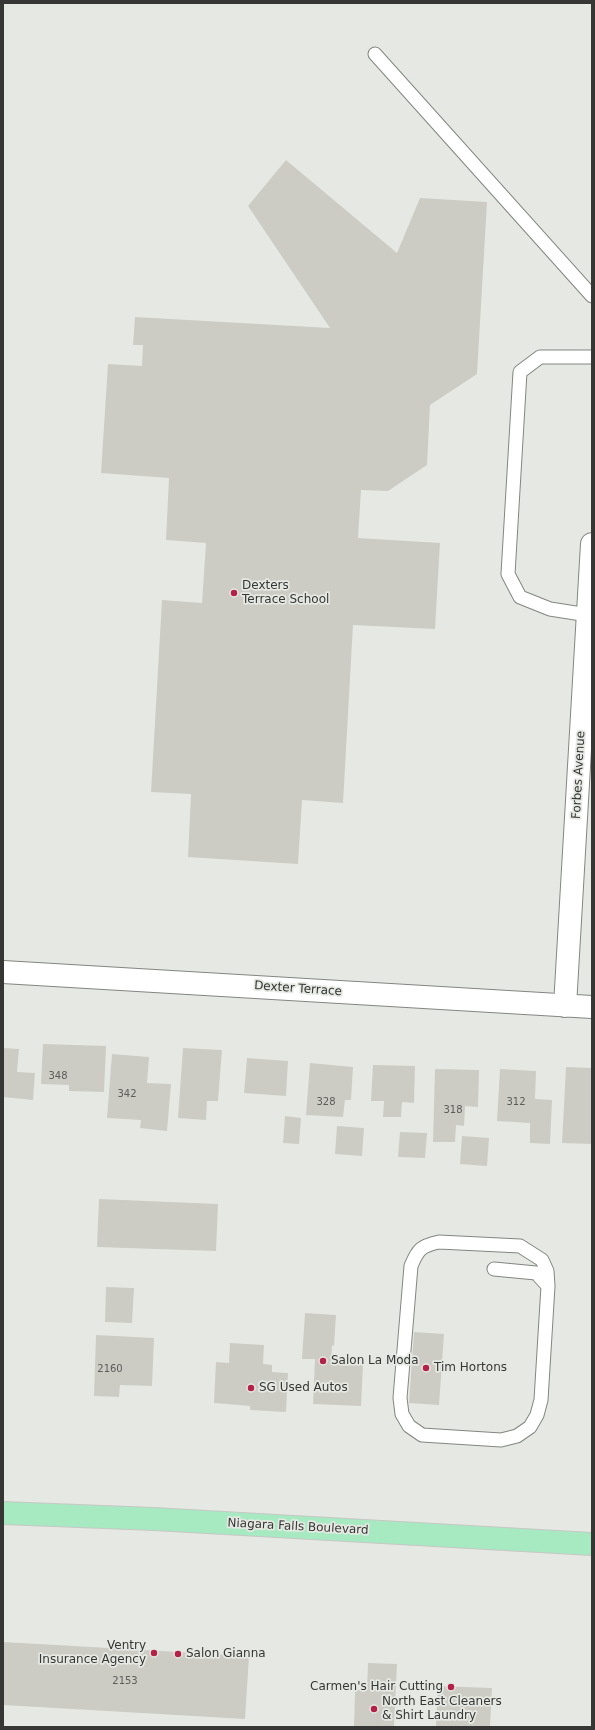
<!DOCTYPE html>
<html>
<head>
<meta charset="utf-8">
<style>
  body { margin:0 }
  #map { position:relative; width:595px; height:1730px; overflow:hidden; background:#e6e9e3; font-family:"DejaVu Sans",sans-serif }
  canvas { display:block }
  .frame { position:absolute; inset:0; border:4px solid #363735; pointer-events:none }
</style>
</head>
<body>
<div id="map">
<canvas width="595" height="1730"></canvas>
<div class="frame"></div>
</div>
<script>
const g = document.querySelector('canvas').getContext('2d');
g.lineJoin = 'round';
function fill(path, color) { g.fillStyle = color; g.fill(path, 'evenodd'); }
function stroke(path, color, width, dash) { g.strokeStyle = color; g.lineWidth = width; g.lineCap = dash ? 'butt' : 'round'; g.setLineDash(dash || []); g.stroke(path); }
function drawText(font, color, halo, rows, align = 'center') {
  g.font = font + ' "DejaVu Sans",sans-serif'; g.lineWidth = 3.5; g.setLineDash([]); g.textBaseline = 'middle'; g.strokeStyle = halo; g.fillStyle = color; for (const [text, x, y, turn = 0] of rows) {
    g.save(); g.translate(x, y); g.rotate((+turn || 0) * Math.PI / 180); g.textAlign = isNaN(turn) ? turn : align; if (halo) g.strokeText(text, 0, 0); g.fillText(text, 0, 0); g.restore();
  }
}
const building = new Path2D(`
  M286 160 397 253 420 198 487 202 477 374 430 405 427 465 388 491 361 490 358 538 440 543 435 629 353 625 343 803 302 800 298 864 188 857 191 794 151 792 162 600 202 603 206 543 166 540 169 478 101 473 108 364 142 366 143 345H133L135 317 330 328 248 206Z
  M43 1044 106 1046 104 1092 69 1091V1085L41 1084Z
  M3 1048 19 1049 17 1072 35 1073 33 1100 3 1097Z
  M183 1048 222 1050 218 1101H207L206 1120 178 1118Z
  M112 1054 149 1057 147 1083 171 1084 167 1131 140 1128 141 1120 107 1118Z
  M247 1058 288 1061 286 1096 244 1093Z
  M310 1063 353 1067 351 1100H345L343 1117 306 1115Z
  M373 1065 415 1066 414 1103 402 1102 401 1117H383L384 1101H371Z
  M566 1067 592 1068V1144L562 1143Z
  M435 1069 479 1070 478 1107 465 1106 464 1126 456 1125 455 1142H433Z
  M500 1069 536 1071 535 1099 552 1100 550 1144 530 1143V1123L497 1121Z
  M285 1116 301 1118 299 1144 283 1143Z
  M337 1126 364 1128 362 1156 335 1154Z
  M400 1132 427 1133 425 1158 398 1157Z
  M462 1136 489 1138 487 1166 460 1164Z
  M99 1199 218 1204 216 1251 97 1247Z
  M106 1287 134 1288 132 1323 105 1322Z
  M305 1313 336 1315 334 1346 332 1345 331 1363 363 1365 361 1406 313 1404 315 1359H302Z
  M414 1332 444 1334 439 1405 409 1403Z
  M96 1335 154 1338 152 1386 120 1385 119 1397 94 1396Z
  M230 1343 264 1345 263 1364 272 1365V1372L288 1373 286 1412 250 1410V1406L214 1403 216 1362 229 1363Z
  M4 1642 249 1656 245 1719 3 1705Z
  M368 1663 397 1664 394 1727H354L355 1690H367Z
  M438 1686 492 1688 490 1727 436 1726Z`);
const lane = new Path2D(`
  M375 54 592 296
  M588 615 550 609 520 597 508 574 520 372 540 357H592
  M439 1242 520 1246 542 1260 547 1271 548 1286 541 1400 537 1415 530 1427 517 1436 501 1440 422 1435 409 1426 402 1414 400 1398 411 1266C418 1249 421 1246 439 1242Z
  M494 1269 536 1273 548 1286`);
const street = new Path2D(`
  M3 972 592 1007
  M565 1006 592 544`);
const primary = new Path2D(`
  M3 1513 154 1519 592 1544`);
const markers = [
  [234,593,4,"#b32149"],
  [323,1361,4,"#b32149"],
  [426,1368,4,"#b32149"],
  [251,1388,4,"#b32149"],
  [154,1653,4,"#b32149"],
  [178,1654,4,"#b32149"],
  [451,1687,4,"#b32149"],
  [374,1709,4,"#b32149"]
];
const numberNames = [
  ["348",58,1076],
  ["342",127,1094],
  ["328",326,1102],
  ["312",516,1102],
  ["318",453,1110],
  ["2160",110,1369],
  ["2153",125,1681]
];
const poiNames = [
  ["Dexters",242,586],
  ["Terrace School",242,600],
  ["Salon La Moda",331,1361],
  ["Tim Hortons",434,1368],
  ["SG Used Autos",259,1388],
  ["Ventry",146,1646,"right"],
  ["Insurance Agency",146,1660,"right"],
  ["Salon Gianna",186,1654],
  ["Carmen's Hair Cutting",443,1687,"right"],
  ["North East Cleaners",382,1702],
  ["& Shirt Laundry",382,1716]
];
const streetNames = [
  ["Forbes Avenue",579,775,-87],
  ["Dexter Terrace",298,989,4],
  ["Niagara Falls Boulevard",298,1527,3]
];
fill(building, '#ccccc5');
stroke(lane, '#828680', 15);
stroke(street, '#828680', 24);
stroke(primary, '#c7c7c6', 24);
stroke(lane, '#fff', 13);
stroke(street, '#fff', 22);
stroke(primary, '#a7e9c0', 22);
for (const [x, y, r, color] of markers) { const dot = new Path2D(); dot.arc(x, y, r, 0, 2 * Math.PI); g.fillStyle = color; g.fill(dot); stroke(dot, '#e6e9e3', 1.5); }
drawText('10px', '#5c5c59', null, numberNames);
drawText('12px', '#363735', '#e6e9e3', poiNames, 'left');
drawText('12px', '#363735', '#e6e9e3', streetNames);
</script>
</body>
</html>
